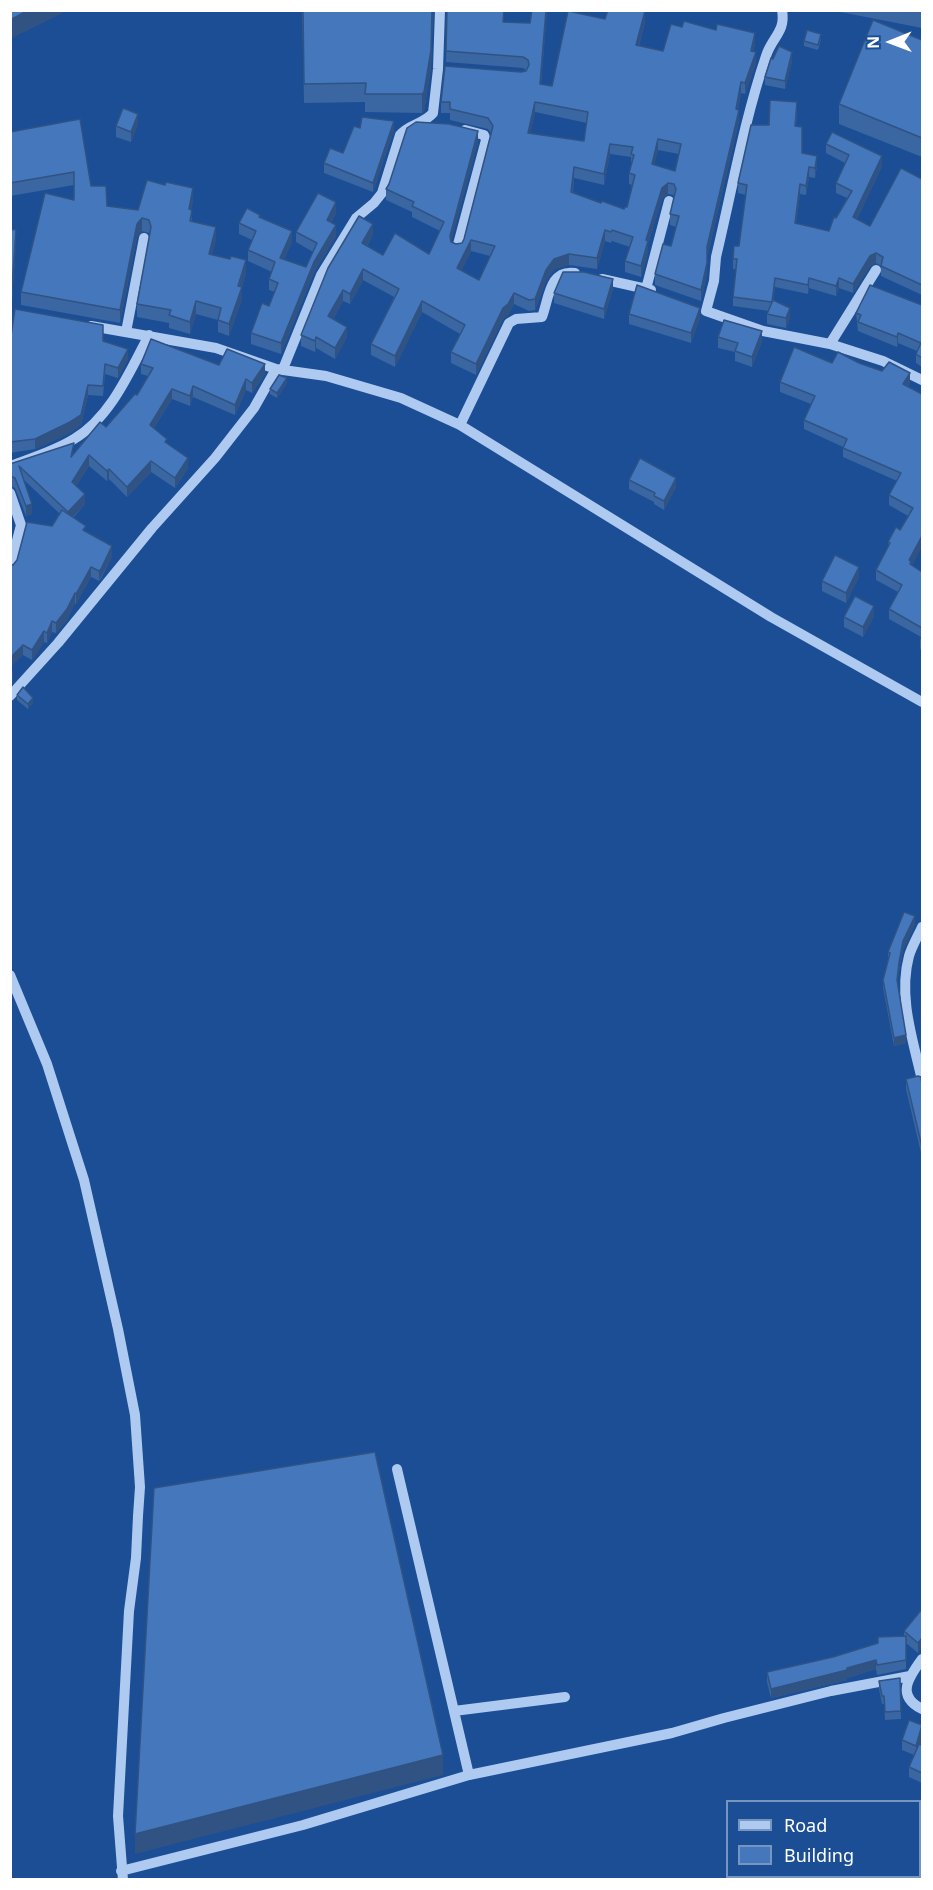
<!DOCTYPE html>
<html>
<head>
<meta charset="utf-8">
<style>
  body { margin:0 }
  #map { position:relative; width:933px; height:1890px; overflow:hidden; background:#1b4e95; font-family:"Noto Sans",sans-serif }
  canvas { display:block }
  .frame { position:absolute; inset:0; border:12px solid #fff; pointer-events:none }
  .legend { position:absolute; left:726px; top:1800px; width:195px; height:78px; box-sizing:border-box; background:#1b4e95; border:2px solid #7695bf; margin:0; padding:8px 10px; list-style:none; font-size:18px; color:#fff }
  .legend li { display:flex; align-items:center; gap:12px; height:30px }
  .legend b { width:30px; border:2px solid #7695bf }
  .north { position:absolute; left:861px; top:12px; width:60px; height:60px; -webkit-text-stroke:4px #1b4e95; paint-order:stroke; rotate:269deg; font-size:16px; font-weight:700; line-height:24px; text-align:center; color:#fff }
  .north::after { content:''; display:block; margin:auto; width:21px; height:27px; background:#fff; clip-path:polygon(50% 0,100% 100%,50% 72%,0 100%) }
</style>
</head>
<body>
<div id="map">
<canvas width="933" height="1890"></canvas>
<div class="frame"></div>
<ul class="legend">
<li><b style="height:8px;background:#aecaf0"></b>Road</li>
<li><b style="height:16px;background:#4477bc"></b>Building</li>
</ul>
<div class="north">N</div>
</div>
<script>
const g = document.querySelector('canvas').getContext('2d');
g.lineJoin = 'round';
function stroke(path, color, width, dash) { g.strokeStyle = color; g.lineWidth = width; g.lineCap = dash ? 'butt' : 'round'; g.setLineDash(dash || []); g.stroke(path); }
function fill(path, color) { g.fillStyle = color; g.fill(path, 'evenodd'); }
const minor = new Path2D(`
  M782 10C786 32 772 37 766 56 744 121 732 190 716 257L714 281 706 311 763 331 830 344 883 361 922 380
  M457 248 486 140 484 135 465 130
  M602 279 651 290
  M646 289 669 201
  M91 326 216 348 276 369 326 376 401 398 460 425 771 617 922 702
  M126 332 144 238
  M830 344 876 270
  M283 369 321 275 356 218 374 203 382 193 400 135C409 124 424 124 433 113L438 69 440 10
  M460 425 509 323 516 319 542 317C549 299 549 269 575 273
  M10 466C32 458 55 451 74 439 111 417 130 371 149 335
  M10 493 21 525 10 568
  M10 696 58 643 152 528 215 458 254 408 276 369
  M922 927C918 936 912 946 909 956 898 997 913 1040 922 1080
  M10 975 47 1064 84 1180 118 1329 135 1415 140 1487 138 1516 136 1558 129 1611 118 1816 123 1880
  M397 1469 469 1775
  M922 1659C908 1678 896 1696 922 1709
  M454 1711 565 1697
  M121 1871 303 1825 469 1775 672 1733 724 1718 831 1691 910 1676`);
const wall = new Path2D(`
  M302 10H433L431 68 424 111 422 113 365 112V102L304 103Z
  M447 10H504V22L530 23 547 10 541 84 552 86 605 19 645 22 639 46 663 51 682 27 755 44 753 52 756 63 745 94 741 93 738 110 739 121 707 258V274L701 301 655 285V274L671 246 676 227 670 225V214L675 197 674 195 668 194 662 199 648 244V252L641 277 625 272V261L630 247 612 241 611 243 605 241 597 269 569 265 554 269 546 281 535 310 529 311 514 304 508 315 503 319 476 375 451 363V352L460 334 422 312 395 367 371 355V344L394 297 363 280 350 304 343 301 333 319 347 337 335 359 316 348 315 352 301 346V335L373 235 367 246 383 255 429 254 440 231 412 217V212L386 200V189L478 142 451 241 456 244 462 243 464 239 491 133 488 129 450 120V113H441V102L526 70 523 68 446 62ZM535 112 587 123 584 141 530 134ZM658 150 679 154 675 171 654 165ZM610 154 631 157V165L629 173V184L632 185 627 207 624 209 601 203 573 192 574 178 604 185ZM471 251 490 256 479 280 461 271Z
  M830 10H922V28Z
  M821 39 818 50 804 46V41Z
  M922 40V157L839 124V104Z
  M773 59 792 61 785 89 765 85V77Z
  M797 112 796 126 802 153 817 166 815 178 809 177 806 195 800 194 796 223 829 231 847 198 836 193V183L845 163 826 153V144L882 166 857 219 870 226 922 179V295L881 276V266L876 263 870 266 853 293 839 288 836 296 809 288 808 294 775 287 773 300 790 318 786 328 767 324V314L769 311 733 306V297L736 269H733V259L739 246 746 195 738 193V183L769 125Z
  M80 119 91 186 107 206 138 210 193 201 191 210 192 222 216 240 212 254 246 273 242 287V299L229 336 218 332V320L196 314 190 334 169 328V323L137 317V304L150 235 149 233 142 231 137 237 120 323 21 305V292L74 200V185L10 196V132Z
  M138 124 131 142 116 137V126Z
  M360 128 394 130 373 192 324 173V163L343 153Z
  M336 213 331 223 336 236 314 272 281 354 251 344V333L269 306 275 292 269 290V279L272 272 248 261V250L252 240 239 234V223L260 217 292 242 284 259 306 267 313 252 296 242V232Z
  M10 229 16 243 12 300H10Z
  M613 289 604 319 554 303V293Z
  M922 305V367L916 363V354L917 351 898 343 897 347 858 331 856 313Z
  M629 314 700 318 691 343 629 324Z
  M718 337 762 341 752 367 735 361V352L718 348Z
  M103 341 128 359 118 378 105 374 103 396 88 395 81 425 70 433 35 449 10 453V343Z
  M832 363H859L910 382 908 386 922 394V546L912 565 922 572V651L920 649V640L921 637 889 619V609L898 592 876 580V570L888 548V542L900 530 908 516 889 505V495L897 481 843 457V447L804 429V420L811 404 780 392V382Z
  M141 364 219 365 265 374 252 393 246 390 235 415 193 397 190 406 172 399 154 428 188 468 175 488 151 472 127 497 109 479 107 481 89 466 76 486 85 504 73 518 86 532 112 556 101 579 99 581 91 577 76 604 75 603 67 620 56 633 52 632 47 643 44 642 32 660 23 655 13 565 52 526 60 514 24 480 32 514 26 516 15 488 10 486V464L74 453 106 427 137 395 148 376 141 374Z
  M287 383 277 398 270 394V389Z
  M629 480 676 487 664 510 654 504V502L629 489Z
  M859 577 846 603 822 591V581Z
  M874 616 863 637 844 627V617Z
  M17 695 33 703 28 709 17 700Z
  M915 924 903 950 899 971 897 983 906 1043 894 1046 883 988V980L888 960V952Z
  M906 1079 922 1084V1157L906 1089Z
  M922 1609V1647L918 1653 906 1643V1669L877 1675 876 1669 847 1678V1680L771 1698 767 1682V1672L833 1657 904 1636V1631Z
  M900 1678 901 1719 885 1720 884 1704H882L879 1689V1681Z
  M922 1737 920 1744 922 1745V1783L909 1777V1767L914 1755 902 1750V1740Z`);
const shadedWall = new Path2D(`
  M29 10H69L10 39V20Z
  M432 10H433L431 68 424 111 422 113V94Z
  M546 10H547L540 95V84Z
  M645 11V22L636 56V45Z
  M755 33V44L751 62V51Z
  M756 52V63L745 94V83Z
  M792 52V61L785 89V81Z
  M741 82V93L736 120V109Z
  M535 102V112L528 144V133Z
  M739 110V121L707 258V247Z
  M138 114V124L131 142V132Z
  M394 121V130L373 192V183Z
  M478 131V142L450 247V236Z
  M658 139V150L652 175V164Z
  M610 144V154L604 185V174Z
  M817 156V166L815 178V168Z
  M882 156V166L853 227V217Z
  M574 167V178L571 203V192Z
  M809 167V177L806 195V186Z
  M668 183V194L662 199 648 244V252L641 277V266L646 240 662 188Z
  M800 184V194L795 233V223Z
  M193 188V201L189 222V209Z
  M336 202V213L327 231V220Z
  M142 218V231L137 237 120 323V310L137 224Z
  M373 224V235L362 254V243Z
  M336 225V236L314 272 281 354V343L314 262Z
  M216 227V240L209 266V254Z
  M16 230V243L12 300V287Z
  M605 230V241L597 269V258Z
  M292 231V242L280 268V258Z
  M471 240V251L457 279V268Z
  M876 253V263L870 266 853 293V284L870 256Z
  M569 254V265L554 269 546 281 535 310V299L546 270 554 259Z
  M246 260V273L241 290 242 287V299L229 336V324Z
  M707 263V274L701 301V290Z
  M363 269V280L350 304V294Z
  M775 278V287L772 311V302Z
  M809 278V288L808 294V285Z
  M839 278V288L836 296V286Z
  M613 279V289L604 319V309Z
  M343 290V301L328 327V316Z
  M514 293V304L508 315 503 319 476 375V364L503 308Z
  M196 301V314L190 334V322Z
  M422 301V312L395 367V356Z
  M700 308V318L691 343V333Z
  M790 308V318L786 328V318Z
  M347 327V337L335 359V348Z
  M762 331V341L752 367V357Z
  M898 333V343L897 347V337Z
  M316 337V348L315 352V341Z
  M128 349V359L118 378V368Z
  M265 364V374L252 393V383Z
  M910 373V382L903 393V384Z
  M287 378V383L277 398V393Z
  M246 379V390L235 415V405Z
  M88 385V395L81 425 70 433 35 449V439Z
  M193 386V397L190 406V396Z
  M172 389V399L150 435V425Z
  M89 455V466L72 492V482Z
  M188 458V468L175 488V478Z
  M151 461V472L127 497V487Z
  M109 469V479L107 481V471Z
  M676 478V487L664 510V501Z
  M85 494V504L68 522V512Z
  M32 504V514L26 516V506Z
  M12 519V529L10 536V526Z
  M922 536V546L911 567V571L909 560Z
  M112 546V556L99 581V571Z
  M91 567V577L76 604V594Z
  M859 567V577L846 603V593Z
  M75 593V603L67 620 56 633V623Z
  M874 606V616L863 637V627Z
  M52 621V632L47 643V633Z
  M44 631V642L32 660V650Z
  M23 645V655L10 668V658Z
  M13 671V682L10 685V674Z
  M33 698V703L28 709V704Z
  M915 916V924L903 950 899 971 897 988 899 963 903 941Z
  M906 1035V1043L894 1046V1038Z
  M922 1638V1647L918 1653V1643Z
  M876 1660V1669L847 1678V1680L771 1698V1689Z
  M922 1727V1737L916 1756V1746Z
  M443 1755V1775L135 1854V1834Z`);
const building = new Path2D(`
  M10 10H29L10 20Z
  M303 10H432L431 50 424 92 422 94H365L366 83 304 84Z
  M447 10H504L503 22 530 23 532 10H546L540 84 552 86 568 11 605 19 608 10 645 11 636 45 663 51 671 24 682 27 684 21 716 30 717 24 755 33 751 51 756 52 745 83 741 82 736 109 739 110 707 247V263L701 290 655 274 663 244 671 246 679 216 670 214 676 189 674 184 668 183 662 188 646 240 648 241 641 266 625 261 633 237 612 230 611 232 605 230 597 258 569 254 554 259 546 270 535 299 529 300 514 293 508 304 503 308 476 364 451 352 465 325 422 301 395 356 371 344 399 289 363 269 350 294 343 290 328 316 347 327 335 348 316 337 315 341 301 335 328 268 359 216 373 224 362 243 383 255 395 233 429 254 444 222 412 206 414 202 386 189 389 184 407 128 416 122 449 124 478 131 450 236 451 242 456 244 462 243 464 239 493 126 488 118 450 109V102H441L445 66 521 72 526 71 529 65 528 60 523 57 446 51ZM535 102 588 112 584 141 528 133ZM658 139 681 144 675 171 652 164ZM610 144 633 147 631 154 634 155 629 173 635 175 627 207H625L624 209 602 201 601 203 571 192 574 167 604 174ZM471 240 495 246 479 280 457 268Z
  M873 20 922 40V138L839 104Z
  M807 30 821 34 818 45 804 41Z
  M779 46 792 52 785 81 765 77 771 58 773 59Z
  M770 100 797 102 795 126 802 127V153L817 156 815 168 809 167 806 186 800 184 795 223 829 231 834 217 836 218 852 191 836 183 849 155 826 144 832 132 882 156 853 217 870 226 901 168 922 179V285L881 266 883 257 876 253 870 256 853 284 839 278 836 286 809 278 808 285 775 278 772 302 733 297 737 259H733L734 246H739L747 185 738 183 751 125H769Z
  M123 108 138 114 131 132 116 126Z
  M362 117 394 121 373 183 324 163 330 148 343 153 354 126 360 128Z
  M80 119 91 186H106L107 206 138 210 147 180 165 185 166 182 193 188 189 209 192 210 190 221 216 227 209 254 230 259 231 256 246 260 238 286 242 287 229 324 218 320 221 308 196 301 190 322 169 315 171 310 137 304 151 227 149 220 142 218 137 224 120 310 21 292 45 193 74 200V172L10 183V132Z
  M318 193 336 202 327 220 336 225 314 262 281 343 251 333 262 303 269 306 278 283 269 279 275 262 248 250 256 231 239 223 247 208 260 215 259 217 292 231 280 258 306 267 317 243 296 232Z
  M10 229 16 230 12 287H10Z
  M563 272H584L613 279 604 309 554 293Z
  M637 285 700 308 691 333 629 314Z
  M870 285 922 305V358L916 354 921 343 898 333 897 337 858 322 861 315 856 313Z
  M773 300 790 308 786 318 767 314Z
  M15 309 103 325V341L128 349 118 368 105 364 103 386 88 385 81 415 70 422 35 439 10 442V343Z
  M724 320 762 331 752 357 735 351 738 343 718 337Z
  M151 339 219 365 227 349 265 364 252 383 246 379 235 405 193 386 190 396 172 389 150 425 167 439 165 442 188 458 175 478 151 461 127 487 109 469 107 471 89 455 72 482 85 494 68 512 19 466 32 504 26 506 15 478 10 476V464L74 443 71 457 100 422 106 427 135 394 137 395 153 368 141 364Z
  M794 347 832 363 838 352 859 363 882 371 889 362 910 373 903 384 922 394V536L909 560 911 561 910 564 922 572V628L889 609 902 585 876 570 890 543 888 542 896 527 900 530 913 508 889 495 901 473 843 448 847 439 804 420 815 396 780 382Z
  M279 375 287 378 277 393 270 389Z
  M640 458 676 478 664 501 654 496 655 493 629 480Z
  M62 510 86 526 83 530 112 546 101 569 99 571 91 567 76 594 75 593 67 609 56 623 52 621 47 633 44 631 32 650 23 645 10 658V564L13 565 17 560 27 522 52 526Z
  M835 555 859 567 846 593 822 581Z
  M855 596 874 606 863 627 844 617Z
  M23 687 33 698 28 704 17 695Z
  M904 912 915 916 903 941 899 963 897 980 906 1035 894 1038 883 980 890 953 888 952Z
  M918 1076 921 1077 922 1084V1147L906 1079Z
  M375 1452 443 1755 135 1834 154 1488Z
  M922 1609V1638L918 1643 904 1631Z
  M906 1636V1660L877 1665 876 1660 847 1668V1670L771 1689 767 1672 833 1657 878 1643V1637Z
  M900 1678 901 1711 885 1712 884 1696H882L879 1681Z
  M909 1720 922 1725 916 1746 902 1740Z
  M919 1744 922 1745V1773L909 1767Z`);
stroke(minor, '#aecaf0', 10);
fill(wall, '#3a66a2');
fill(shadedWall, '#305384');
fill(building, '#4477bc');
stroke(building, '#305384', 1.5);
</script>
</body>
</html>
